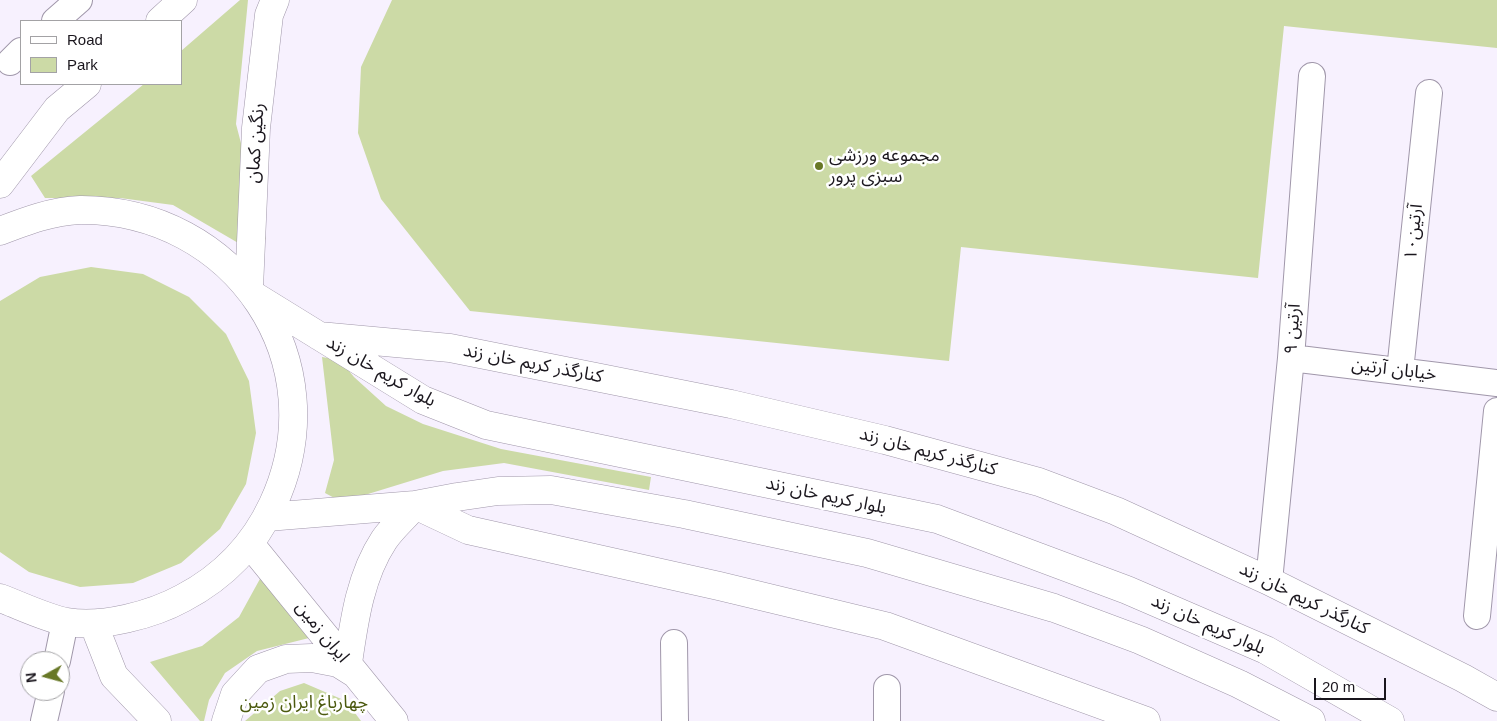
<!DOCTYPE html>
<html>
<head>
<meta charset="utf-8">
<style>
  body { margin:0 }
  #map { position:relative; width:1497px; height:721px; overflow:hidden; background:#f7f1fe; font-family:Arial,sans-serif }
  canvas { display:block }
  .legend { position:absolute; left:20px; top:20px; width:162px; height:65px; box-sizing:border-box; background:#fff; border:1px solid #a3a2a5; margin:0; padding:6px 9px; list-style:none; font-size:15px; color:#1a161d }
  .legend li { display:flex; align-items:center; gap:10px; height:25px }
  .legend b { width:25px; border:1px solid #a3a2a5 }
  .north { position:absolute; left:20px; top:651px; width:50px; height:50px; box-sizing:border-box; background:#fff; border:1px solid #a3a2a5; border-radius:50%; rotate:263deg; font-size:14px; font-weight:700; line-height:20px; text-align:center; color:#1a161d }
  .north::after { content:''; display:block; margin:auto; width:18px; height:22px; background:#687827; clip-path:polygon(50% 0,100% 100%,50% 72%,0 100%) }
  .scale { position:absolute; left:1314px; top:678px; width:72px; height:22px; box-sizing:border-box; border:2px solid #1a161d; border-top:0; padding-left:6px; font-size:15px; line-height:18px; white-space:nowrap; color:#1a161d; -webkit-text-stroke:4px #fff; paint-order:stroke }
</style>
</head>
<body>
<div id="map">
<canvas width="1497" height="721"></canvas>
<ul class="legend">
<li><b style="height:6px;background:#fff"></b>Road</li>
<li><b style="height:14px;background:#ccdaa6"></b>Park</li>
</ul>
<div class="north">N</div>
<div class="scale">20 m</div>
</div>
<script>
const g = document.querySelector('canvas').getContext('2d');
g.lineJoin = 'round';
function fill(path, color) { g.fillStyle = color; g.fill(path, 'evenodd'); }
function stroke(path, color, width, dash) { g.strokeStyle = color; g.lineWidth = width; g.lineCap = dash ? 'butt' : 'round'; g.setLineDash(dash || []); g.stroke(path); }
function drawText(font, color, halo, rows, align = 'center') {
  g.font = font + ' Arial,"Noto Sans Arabic",sans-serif'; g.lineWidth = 5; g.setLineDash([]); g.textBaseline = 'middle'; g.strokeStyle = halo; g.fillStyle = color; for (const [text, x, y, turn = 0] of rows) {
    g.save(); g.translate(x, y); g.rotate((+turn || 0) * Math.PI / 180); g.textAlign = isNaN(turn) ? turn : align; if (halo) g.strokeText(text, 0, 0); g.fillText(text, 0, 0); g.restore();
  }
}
const green = new Path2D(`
  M240 0H248L236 124 266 239 252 251 173 205 120 198H45L31 176 144 84H181V51Z
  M392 0H1497V48L1284 26 1258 278 961 247 949 361 470 311 381 199 358 133 361 67Z
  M91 267 143 274 189 297 226 334 249 381 256 433 246 484 220 529 181 563 133 583 80 587 29 572 0 552V301L40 277Z
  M322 357 340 360 354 377 386 406 423 424 501 449 651 477 649 490 504 463 443 471 342 502 325 493 334 460Z
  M261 577 309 638 257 651 225 673 209 700 204 721H200L150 662 202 646 239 617Z
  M304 683 346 701 361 721H245L280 691Z`);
const minor = new Path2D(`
  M55 21 79 0
  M10 62 21 51
  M1291 358 1497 383
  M1400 371 1429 93
  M1269 581 1291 358 1312 76
  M1477 616 1497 411
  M674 643 675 721
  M57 661 65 622
  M44 721 51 691
  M887 721V688`);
const tertiary = new Path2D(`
  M160 21 183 0
  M0 184 57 109 87 84
  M249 288 256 128 269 15 275 0`);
const secondary = new Path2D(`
  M0 231C26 221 52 211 80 210 235 209 339 362 273 504 254 545 223 577 183 598 152 615 102 628 67 622 48 619 19 605 0 598
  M256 297 423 400 486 425 937 519 1127 590 1266 650 1390 721
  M319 336 450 348 731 404 885 440 1039 482 1116 511 1269 581 1463 678 1497 697
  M267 517 415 505 457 497 498 491 551 490 684 514 867 553 1054 608 1140 640 1239 684 1311 721
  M250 544 394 721
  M94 625 114 676 157 721
  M348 663C354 622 360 576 384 540 392 528 405 517 415 505L468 530 719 586 885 626 1146 721
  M226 721 235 694 258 669 286 659 312 658 338 663 354 673`);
const markers = [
  [819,166,5,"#687827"]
];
const streetNames = [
  ["رنگین کمان",256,143,-86],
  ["آرتین۱۰",1414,232,-84],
  ["آرتین ۹",1293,329,-86],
  ["کنارگذر کریم خان زند",533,364,11],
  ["خیابان آرتین",1394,370,7],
  ["بلوار کریم خان زند",381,372,30],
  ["کنارگذر کریم خان زند",928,452,15],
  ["بلوار کریم خان زند",826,496,12],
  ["کنارگذر کریم خان زند",1304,599,26],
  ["بلوار کریم خان زند",1208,625,24],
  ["ایران زمین",322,632,51]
];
const poiNames = [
  ["مجموعه ورزشی",829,156],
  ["سبزی پرور",829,177]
];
const parkNames = [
  ["چهارباغ ایران زمین",304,703]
];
fill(green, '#ccdaa6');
stroke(minor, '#a097aa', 28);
stroke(tertiary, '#a097aa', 29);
stroke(secondary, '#a097aa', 29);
stroke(minor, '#fff', 26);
stroke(tertiary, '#fff', 28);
stroke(secondary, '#fff', 28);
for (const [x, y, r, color] of markers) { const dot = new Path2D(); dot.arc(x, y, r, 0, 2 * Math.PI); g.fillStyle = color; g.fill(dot); stroke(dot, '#fff', 2); }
drawText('18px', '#1a161d', '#fff', streetNames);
drawText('18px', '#1a161d', '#fff', poiNames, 'left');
drawText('18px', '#4b590e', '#fff', parkNames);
</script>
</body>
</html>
